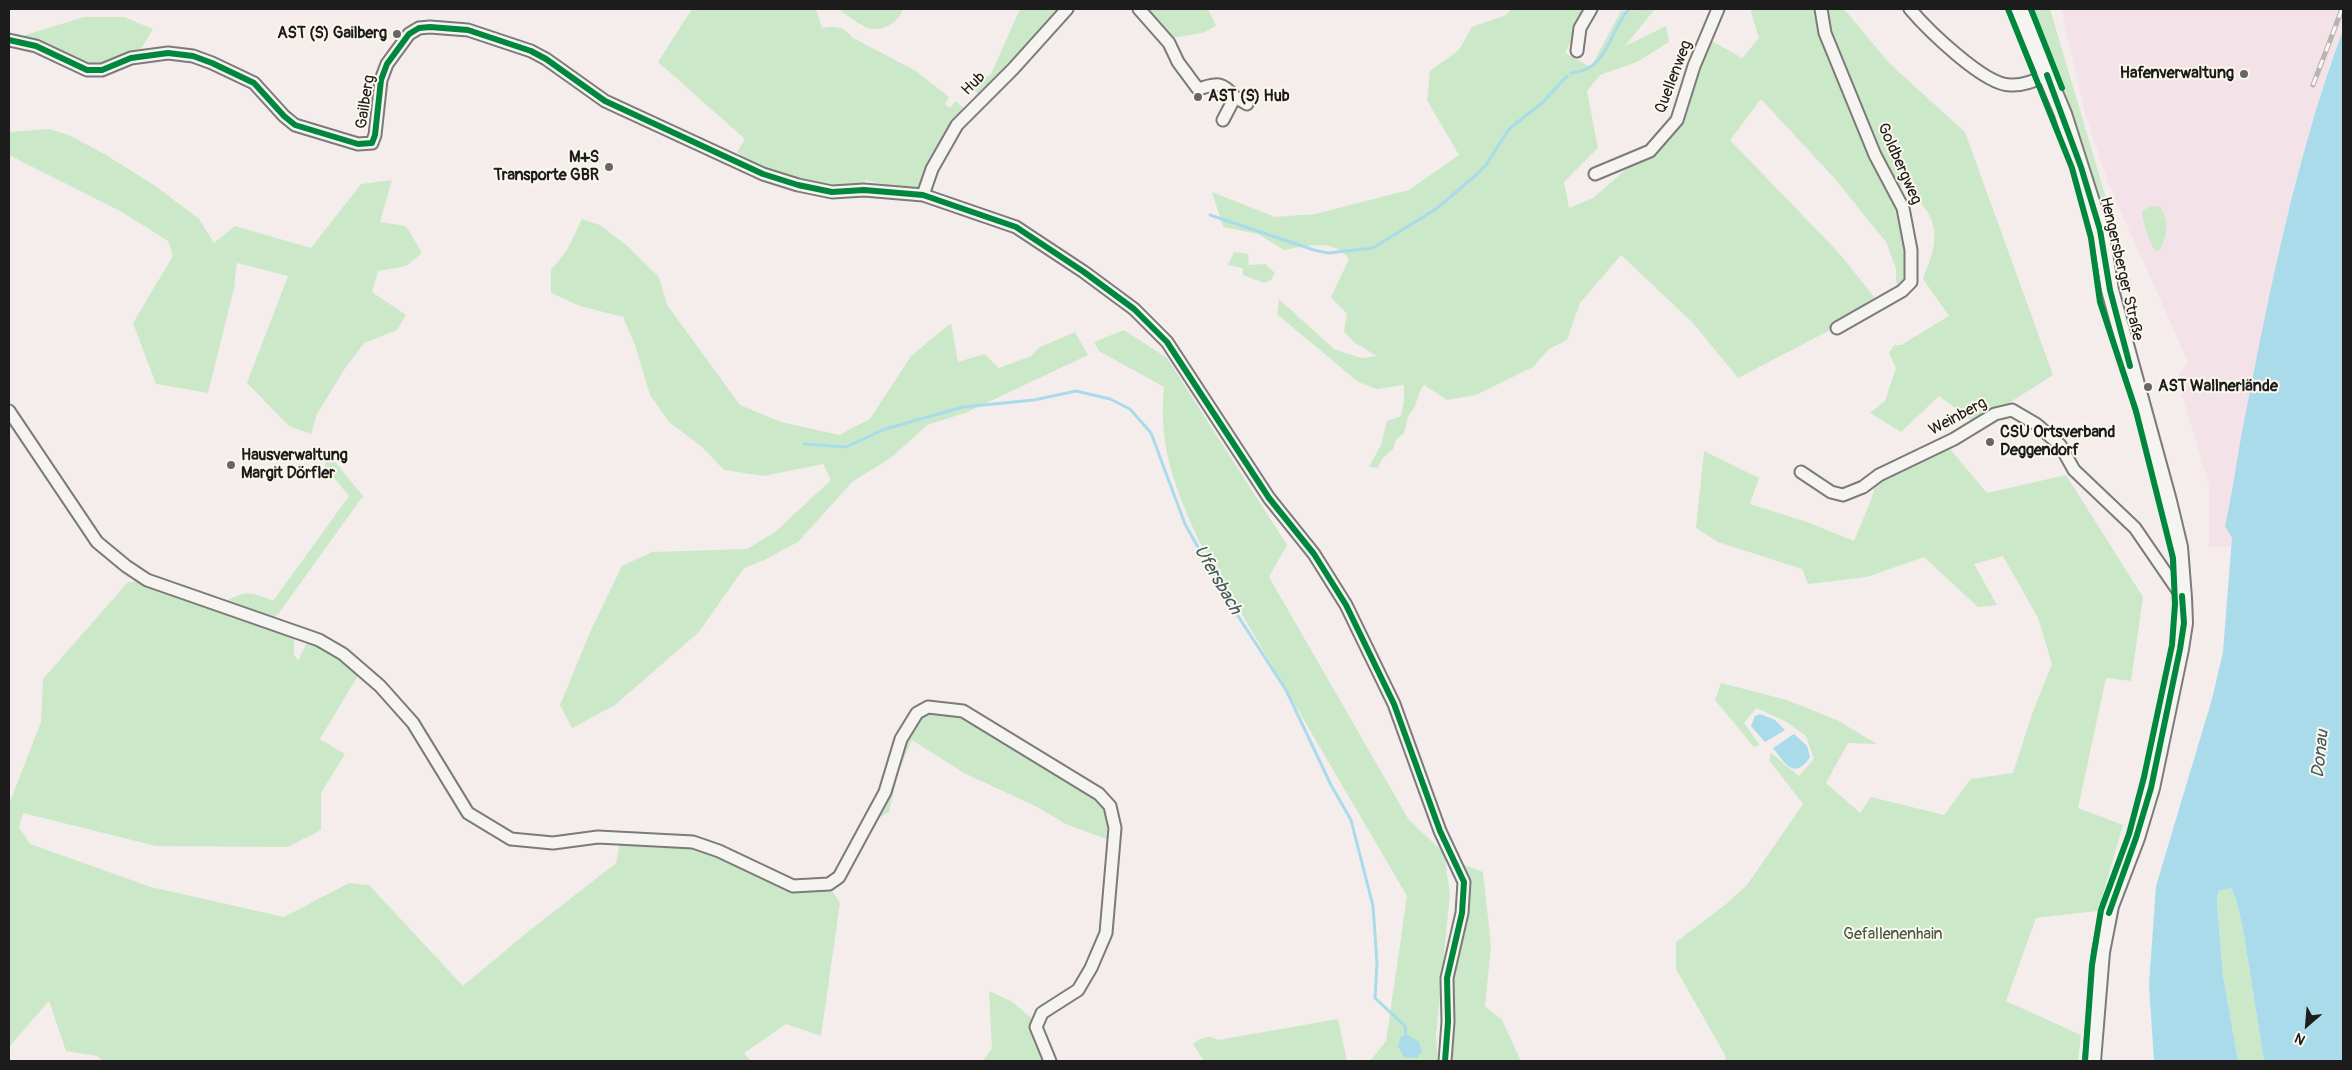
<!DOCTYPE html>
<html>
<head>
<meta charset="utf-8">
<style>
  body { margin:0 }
  #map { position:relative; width:2352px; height:1070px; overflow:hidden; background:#f4edec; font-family:Pangolin,sans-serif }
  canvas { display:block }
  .frame { position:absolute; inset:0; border:10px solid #1c1c1c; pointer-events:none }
  .north { position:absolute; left:2282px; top:1000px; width:50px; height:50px; -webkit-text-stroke:4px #fbf7ec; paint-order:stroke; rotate:207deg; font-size:14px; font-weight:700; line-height:20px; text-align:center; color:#1c1c1c }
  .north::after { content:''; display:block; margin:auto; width:18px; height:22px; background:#1c1c1c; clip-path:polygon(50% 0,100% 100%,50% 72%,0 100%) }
</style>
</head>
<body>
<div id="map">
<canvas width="2352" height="1070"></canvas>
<div class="frame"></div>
<div class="north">N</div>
</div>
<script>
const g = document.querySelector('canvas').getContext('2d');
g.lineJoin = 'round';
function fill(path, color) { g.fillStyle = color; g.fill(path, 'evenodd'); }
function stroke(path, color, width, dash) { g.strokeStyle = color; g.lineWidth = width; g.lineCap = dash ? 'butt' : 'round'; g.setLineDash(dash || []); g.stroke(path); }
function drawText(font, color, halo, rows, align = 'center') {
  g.font = font + ' Pangolin,sans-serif'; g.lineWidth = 4; g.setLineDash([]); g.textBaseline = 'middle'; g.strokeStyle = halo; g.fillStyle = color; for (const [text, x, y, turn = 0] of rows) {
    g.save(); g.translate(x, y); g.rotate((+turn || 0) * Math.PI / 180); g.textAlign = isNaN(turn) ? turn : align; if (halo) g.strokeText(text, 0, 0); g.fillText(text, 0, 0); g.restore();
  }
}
const built = new Path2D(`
  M2061 9H2343V30L2329 67 2303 152 2279 250 2238 454 2232 547H2209V485L2177 378 2188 362 2109 185 2085 113Z`);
const green = new Path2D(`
  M692 9H816L822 28C836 25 844 27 853 38L916 71 949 97 945 104 950 108 955 101 964 108 939 144 921 189 909 190 865 180 864 190 832 192 763 174 737 152 745 139 658 62Z
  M840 9H903C900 16 898 19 891 24 872 37 859 23 842 12Z
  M1020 9H1062L981 96 970 87 991 74Z
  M1146 9H1208L1216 26 1203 33 1171 38Z
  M1511 9H1578L1585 13 1565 53 1591 67 1621 11 1655 9 1625 46 1666 26 1669 42 1637 62 1600 75 1587 91 1598 148 1564 182 1569 208 1593 198 1624 171 1663 144 1698 64 1712 41 1742 58 1759 38 1750 9H1844L1889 63 1965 132 2053 375 1976 424 1939 396 1901 432 1870 413 1885 401 1896 368 1889 353 1894 345H1901L1949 316 1923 279C1926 269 1931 259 1933 249 1940 219 1922 202 1902 186L1892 189 1902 208 1910 281 1901 290 1896 282V269L1886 242 1836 180 1761 99 1730 140 1839 253 1875 298 1836 327 1738 378 1693 323 1621 255 1580 303 1567 340 1549 349 1533 367 1476 395 1447 400 1424 385 1420 391 1415 406 1408 417 1404 433 1396 440 1393 449 1382 459 1378 468 1369 467 1381 445 1387 421 1401 416 1404 401V385L1377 389 1358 382 1277 314 1279 299 1334 349 1361 358 1377 356 1355 343 1344 332 1347 314 1331 297 1349 259C1333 238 1307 246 1284 250L1258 234 1223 227 1212 192 1275 217 1315 214 1409 190 1459 155 1427 100 1430 71 1459 50 1472 27 1506 15Z
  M2034 9H2050L2132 286 2117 275 2089 167 2060 76Z
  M84 17H124L153 29 138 54 91 67 16 38Z
  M50 129 71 136 106 155 154 185 199 219 214 243 235 226 311 248 361 184 392 180 380 222 406 226 422 253 406 266 378 271 372 292 406 315 397 330 364 343 344 370 317 414 311 434 289 426 247 383 288 276 237 263 234 288 208 393 156 384 133 323 173 256 168 241 122 212 9 155V132Z
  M2151 206 2160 207C2170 221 2167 236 2160 250L2155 251C2147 237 2144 226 2142 211Z
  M582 219 600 225 626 245 659 277 667 305 740 405 781 422 839 435 870 419 911 356 951 323 958 362 984 354 999 368 1031 356 1040 347 1075 332 1088 355 965 413 927 425 892 457 852 482 798 542 764 560 744 568 699 632 615 705 572 728 560 705 591 630 622 566 652 552 747 549 775 532 831 480 823 464 764 476 724 470 701 446 669 422 650 395 635 345 623 317 580 306 551 293V270L567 250Z
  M1234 252 1248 254 1249 265 1265 264 1275 273 1271 280 1264 283 1243 275V268L1228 265Z
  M1124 330 1167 358 1287 545 1269 577 1409 820 1444 853 1450 894 1436 1036 1438 1061H1370L1386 1041 1407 896 1199 541C1175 488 1158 447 1164 387L1099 351 1094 342Z
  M1945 443 1987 493 2066 475 2143 597 2131 681 2106 678 2078 808 2123 825 2098 911 2036 918 2006 1001 2081 1035 2078 1061H1726L1725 1055 1676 969V942L1725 905 1747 885 1803 804 1769 760 1771 753 1799 776 1814 759 1806 736 1785 721 1756 708 1744 723 1760 745 1754 747 1715 700 1721 683 1787 700 1837 720 1877 744 1848 743 1826 783 1860 813 1871 797 1944 815 1971 779 2013 773 2032 714 2052 664 2038 618 2003 556 1974 564 1997 605 1978 607 1924 557 1867 577 1808 584 1802 569 1718 542 1696 528 1704 451 1759 478 1750 504 1807 522 1854 541 1871 500 1878 475Z
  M327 452 363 496 279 613 272 619 225 602C246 590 251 592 273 601L349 496 325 467Z
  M137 579 216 611 221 610 294 637V654L298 661 306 644C326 642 345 662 359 674L320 739 345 754 321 793V830L287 847 156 846 23 813 19 827 30 844 151 887 284 917 349 883 369 885 463 986 524 935 616 863 621 837 693 842 794 886 829 885 840 903 821 1036 786 1024 744 1053 751 1061H103L97 1056 66 1051 49 1001 9 1047V804L41 722 43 679 128 582H134Z
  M928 712 958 715 1096 800 1107 812 1109 840 1066 824 1037 807 964 773 912 740 898 773 889 812 878 818V815C886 806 885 802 888 791 897 764 903 727 928 712Z
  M1462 864 1483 872 1491 946 1485 1006 1502 1020 1521 1061H1449L1451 988 1467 887Z
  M2231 888 2236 899 2243 929 2264 1061H2238L2223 976 2217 902 2218 891Z
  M989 991 1011 1001 1035 1021 1050 1061H983L992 1048Z
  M1338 1019 1347 1061H1204L1193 1044C1202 1038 1208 1034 1218 1040Z`);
const water = new Path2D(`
  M2343 30V1061H2264L2243 929 2236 899 2231 888 2218 891 2217 902 2223 976 2238 1061H2154L2149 985 2156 886 2212 699 2223 652 2232 538 2225 526C2233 491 2237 456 2244 422 2270 289 2296 156 2343 30Z
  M1760 714 1775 720 1785 730 1765 742 1751 726 1755 716Z
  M1794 734 1807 746 1810 757C1794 781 1785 763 1773 748Z
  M1408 1035 1419 1042 1422 1051 1417 1058 1404 1057 1398 1046 1401 1036Z`);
const stream = new Path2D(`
  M1571 73C1609 70 1608 32 1629 9
  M1210 215 1314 250 1328 253 1373 248 1436 209 1475 176 1486 165 1509 129 1543 102 1567 76
  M804 444 846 447 885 429 963 407 1034 400 1076 391 1110 399 1130 409 1151 433 1185 524 1227 599 1286 690 1331 785 1351 820 1373 906 1377 963 1375 998 1405 1026 1406 1039`);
const street = new Path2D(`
  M1139 9 1169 43 1178 62 1198 89C1216 84 1221 80 1235 97
  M1821 9 1825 33 1875 155 1903 208 1911 250V282L1902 291 1837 328
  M1910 9C1927 29 1984 85 2010 85 2022 86 2037 80 2047 75
  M9 40 36 46 87 70H102L131 58 168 53 193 56 212 63 254 83 284 116 295 125 358 144 372 143 375 135 381 80 387 64 409 34 419 28 430 27 468 30 531 51 546 59 605 101 763 174 798 185 832 192 864 190 923 195 1016 227 1084 272 1134 309 1167 342 1269 498 1314 554 1346 605 1394 704 1440 831 1464 882 1462 913 1447 978 1448 1022 1445 1061
  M1577 51 1580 28 1591 9
  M1223 120 1235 97 1247 104
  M1595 174 1650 151 1677 120 1694 66 1718 9
  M923 195 932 169 957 125 1013 69 1067 9
  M9 411 97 542 126 566 147 580 319 640 343 654 380 686 413 723 468 813 511 839 553 843 598 837 693 842 719 851 793 886 829 884 839 877 885 792 901 739 917 713 928 707 963 711 1099 794 1110 806 1115 828 1106 933 1091 968 1078 990 1042 1013 1036 1027 1050 1061
  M1801 472 1831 492 1843 495 1863 487 1879 475 1954 439 1995 414 2012 410 2036 424 2060 445 2074 470 2135 528 2183 598`);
const secondary = new Path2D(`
  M2019 9 2063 114 2100 230 2110 290 2168 501 2179 547 2183 598 2184 623 2180 649 2151 788 2136 838 2110 906 2101 952 2092 1061`);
const rail = new Path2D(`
  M2313 85 2342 9`);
const cycleway = new Path2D(`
  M2008 9 2072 168 2091 238 2100 302 2136 411 2173 558 2175 604 2172 645 2144 777 2129 834 2101 910 2092 965 2085 1061
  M2031 9 2062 88
  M9 40 36 46 87 70H102L131 58 168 53 193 56 212 63 254 83 284 116 295 125 358 144 372 143 375 135 381 80 387 64 409 34 419 28 430 27 468 30 531 51 546 59 605 101 763 174 798 185 832 192 864 190 923 195 1016 227 1084 272 1134 309 1167 342 1269 498 1314 554 1346 605 1394 704 1440 831 1464 882 1462 913 1447 978 1448 1022 1445 1061
  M2047 75 2081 167 2100 230 2110 290 2130 366
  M2109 913 2136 838 2151 788 2180 649 2184 623 2182 596`);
const markers = [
  [397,34,5,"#686565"],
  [2244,74,5,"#686565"],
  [1198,97,5,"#686565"],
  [609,167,5,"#686565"],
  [2148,387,5,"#686565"],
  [1990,442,5,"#686565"],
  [231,465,5,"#686565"]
];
const poiNames = [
  ["AST (S) Gailberg",387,34,"right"],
  ["Hafenverwaltung",2234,74,"right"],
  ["AST (S) Hub",1208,97],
  ["M+S",599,158,"right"],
  ["Transporte GBR",599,176,"right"],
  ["AST Wallnerlände",2158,387],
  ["CSU Ortsverband",2000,433],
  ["Deggendorf",2000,451],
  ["Hausverwaltung",241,456],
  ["Margit Dörfler",241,474]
];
const streetNames = [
  ["Quellenweg",1674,77,-69],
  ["Hub",974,84,-45],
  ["Gailberg",366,102,-81],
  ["Goldbergweg",1899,164,66],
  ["Hengersberger Straße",2121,269,77],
  ["Weinberg",1958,417,-28]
];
const parkNames = [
  ["Gefallenenhain",1893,935]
];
const waterNames = [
  ["Ufersbach",1217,580,60],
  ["Donau",2321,754,-84]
];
fill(built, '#f3e3e8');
fill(green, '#cbe9c9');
fill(water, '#a9dbeb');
stroke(stream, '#a9dbeb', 3);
stroke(street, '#7d7a7a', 15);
stroke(secondary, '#7d7a7a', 20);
stroke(street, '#f6f4f0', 11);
stroke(secondary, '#f6f4f0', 16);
stroke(rail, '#b7b4b2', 5);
stroke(rail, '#fbf7ec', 3, [9]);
stroke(cycleway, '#00873e', 6);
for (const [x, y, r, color] of markers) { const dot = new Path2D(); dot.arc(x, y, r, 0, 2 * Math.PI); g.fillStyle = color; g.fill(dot); stroke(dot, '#fbf7ec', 2); }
drawText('bold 16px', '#1c1c1c', '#fbf7ec', poiNames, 'left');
drawText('16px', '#1c1c1c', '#fbf7ec', streetNames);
drawText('16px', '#465947', '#fbf7ec', parkNames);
drawText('italic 18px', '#425c64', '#fbf7ec', waterNames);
</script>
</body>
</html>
